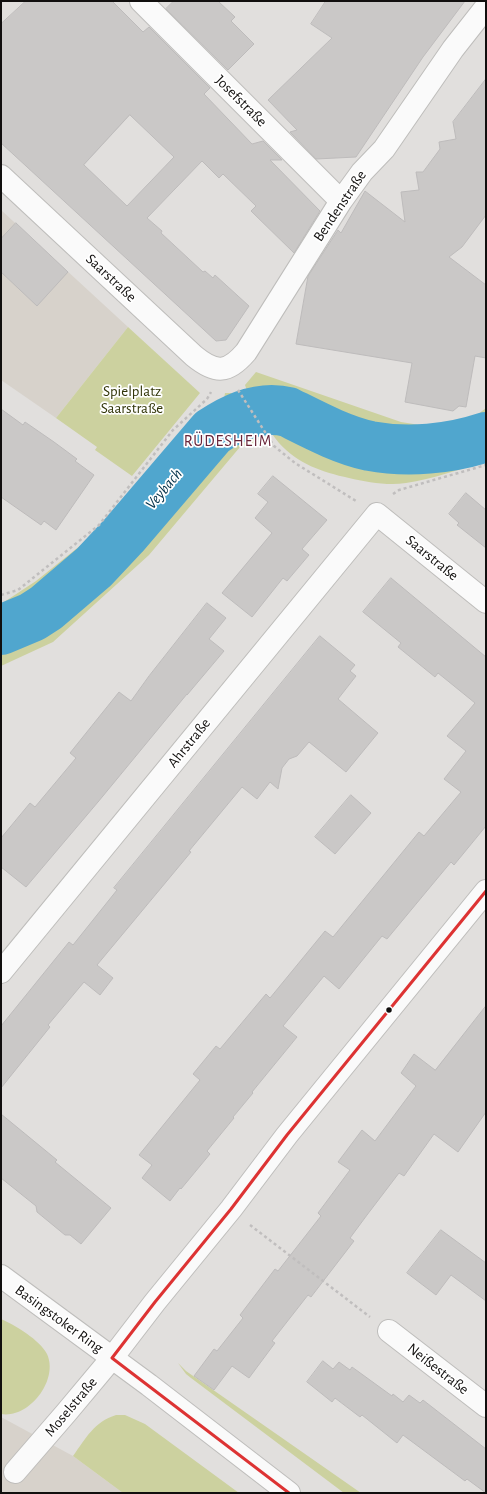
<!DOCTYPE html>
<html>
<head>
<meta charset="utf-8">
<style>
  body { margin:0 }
  #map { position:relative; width:487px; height:1494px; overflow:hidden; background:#e1dfdd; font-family:"Alegreya Sans",sans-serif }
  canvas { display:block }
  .frame { position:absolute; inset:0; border:2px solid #110f0e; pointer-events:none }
</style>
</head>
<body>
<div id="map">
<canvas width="487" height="1494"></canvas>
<div class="frame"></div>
</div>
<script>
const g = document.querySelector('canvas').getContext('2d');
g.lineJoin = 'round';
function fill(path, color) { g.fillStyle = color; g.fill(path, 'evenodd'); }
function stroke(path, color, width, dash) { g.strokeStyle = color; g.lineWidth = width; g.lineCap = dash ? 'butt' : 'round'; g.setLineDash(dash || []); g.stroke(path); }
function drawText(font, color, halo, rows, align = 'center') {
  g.font = font + ' "Alegreya Sans",sans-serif'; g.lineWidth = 3.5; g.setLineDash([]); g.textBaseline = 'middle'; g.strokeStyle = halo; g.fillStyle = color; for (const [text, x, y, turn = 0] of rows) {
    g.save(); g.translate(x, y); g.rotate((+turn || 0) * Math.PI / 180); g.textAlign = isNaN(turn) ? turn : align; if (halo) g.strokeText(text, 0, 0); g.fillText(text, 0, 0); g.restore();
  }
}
const built = new Path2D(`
  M1 210 128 327 56 418 1 380Z
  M1 1417 73 1456 123 1493H1Z`);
const green = new Path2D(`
  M128 327 200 393 132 476 95 450 97 447 56 418Z
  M256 372 401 422 426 426 474 417 486 408V461C460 469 433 479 406 483 388 486 367 482 349 478 322 472 298 464 279 443 273 436 268 428 263 420 256 409 249 398 245 385Z
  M225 393H231L235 395 259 433 256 443 240 447 149 555 53 642 1 666V604L36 581 106 525 180 433 224 399Z
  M1 1319C15 1325 40 1340 47 1354 59 1380 29 1419 1 1414Z
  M178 1363 186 1371 361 1493H344L191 1378 186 1374Z
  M116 1415H125L145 1424 239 1493H123L73 1456C86 1438 94 1422 116 1415Z`);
const river = new Path2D(`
  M1 630 32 617 46 608 94 567 124 535 212 432C234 417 261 405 288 412 314 425 342 440 370 446 408 453 450 449 486 437`);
const building = new Path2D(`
  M26 1H112L143 32 149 27 210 88 204 94 252 144 263 141 282 160H270L320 211 294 253 251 211 256 206 223 174 219 178 202 161 147 218 162 231 161 233 203 272 205 271 213 278 215 275 249 306 226 340 216 341 1 143V24ZM130 115 174 157 127 206 84 165Z
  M174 1H218L235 17 231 21 254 44 228 70 166 9Z
  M326 1H465L423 57 356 157 316 159 290 132 297 130 268 100 332 38 311 24Z
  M486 79V215L462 247 449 257 486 285V358L475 356 466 407 459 406 453 411 405 402 412 363 296 344 308 276 338 230 341 233 365 191 405 222 401 192 419 190 416 172H423L440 149 439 142 456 139 453 122Z
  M16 223 68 272 37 306 1 272V239Z
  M1 409 23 425 25 422 54 442 77 459 75 461 94 475 56 530 44 521 41 525 1 497Z
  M273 476 327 520 302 549 309 555 287 581 283 578 252 617 222 593 272 533 255 518 268 502 258 494Z
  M466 493 486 510V548L457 525 459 523 449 514Z
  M391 578 486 657V826L454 865 451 862 387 939 382 936 339 989 324 976 283 1026 297 1037 252 1092 253 1093 233 1117 234 1118 207 1151 210 1154 181 1189 180 1188 170 1201 142 1178 152 1165 139 1155 200 1080 193 1074 216 1046 220 1049 266 994 270 998 325 931 333 937 419 832 424 836 461 792 444 779 466 751 447 736 475 703 438 673 435 677 398 647 401 643 363 612Z
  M207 603 226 618 209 639 224 651 187 695V694L98 802 26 887 1 867V838L30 803 35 807 76 758 70 753 119 692 131 701 149 676Z
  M320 636 355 665 350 671 356 676 338 699 378 733 346 772 309 742 297 756 289 759 282 768 278 789 270 782 257 799 242 787 189 851 191 852 97 965 113 978 100 995 84 982 48 1025 50 1027 1 1088V1026L69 942 73 945 117 890 114 888Z
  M351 795 371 813 335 854 315 837Z
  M486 1006V1112L458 1152 434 1134 404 1176 399 1173 367 1215 350 1238 354 1241 311 1297 308 1295 272 1341 275 1343 249 1378 232 1366 214 1390 194 1376 214 1349 217 1351 243 1318 240 1315 275 1269 278 1271 321 1216 318 1213 350 1170 338 1162 362 1130 375 1141 416 1086 401 1073 414 1054 435 1070Z
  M1 1114 57 1160 55 1162 111 1208 81 1244 70 1235H65L37 1212 36 1206 1 1178Z
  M441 1230 486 1263V1301L451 1275 436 1295 407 1273Z
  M323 1361 333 1369 339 1362 350 1370 352 1367 392 1396 393 1394 403 1402 409 1395 420 1403 423 1400 486 1449V1493L467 1479 465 1481 403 1435 397 1443 362 1415 360 1417 335 1398 332 1402 307 1382Z`);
const path = new Path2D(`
  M238 390 274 446 295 463 356 501
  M393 494 399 490 486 465
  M1 595 18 590 99 525 173 430 207 399 211 392
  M250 1225 370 1317`);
const minor = new Path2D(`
  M141 1 341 201
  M1 176 194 356C216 374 228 373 246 352L341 201 362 172 384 149 453 49 486 7
  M1 972 377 514 486 602
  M389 1331 486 1406
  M15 1472 66 1413 112 1358 155 1302 231 1209 287 1135 486 891`);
const secondary = new Path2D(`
  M1 1276 149 1385 289 1493`);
const bus1 = new Path2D(`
  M112 1358 155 1302 231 1209 287 1135 486 891
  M112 1358 289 1493`);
const markers = [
  [389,1010,3.5,"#110f0e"]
];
const streetNames = [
  ["Josefstraße",241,101,45],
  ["Bendenstraße",340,206,-56],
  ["Saarstraße",111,278,43],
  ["Saarstraße",432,558,39],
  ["Ahrstraße",189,743,-51],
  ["Basingstoker Ring",59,1319,36],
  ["Neißestraße",438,1369,38],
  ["Moselstraße",71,1407,-50]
];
const parkNames = [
  ["Spielplatz",132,391],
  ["Saarstraße",132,408]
];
const neighbourhoodNames = [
  ["RÜDESHEIM",228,441]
];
const waterNames = [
  ["Veybach",164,489,-50]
];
fill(built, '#d7d2cb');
fill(green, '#ccd19f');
stroke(river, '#50a6ce', 50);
fill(building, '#cac8c7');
stroke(building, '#bdbbbb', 1);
stroke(minor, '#bebdbb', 24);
stroke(secondary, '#bebdbb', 24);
stroke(path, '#c0bebe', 2.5, [3, 3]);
stroke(minor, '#fafafa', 22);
stroke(secondary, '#fafafa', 22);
stroke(bus1, '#d33', 3);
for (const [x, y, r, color] of markers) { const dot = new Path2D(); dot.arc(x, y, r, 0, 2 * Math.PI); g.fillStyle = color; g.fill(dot); stroke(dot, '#fff', 1.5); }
drawText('15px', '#110f0e', '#fff', streetNames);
drawText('15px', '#313508', '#fff', parkNames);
g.letterSpacing = '1px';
drawText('16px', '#6a263a', '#fff', neighbourhoodNames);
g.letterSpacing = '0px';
drawText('italic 16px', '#003048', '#fff', waterNames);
</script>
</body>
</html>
